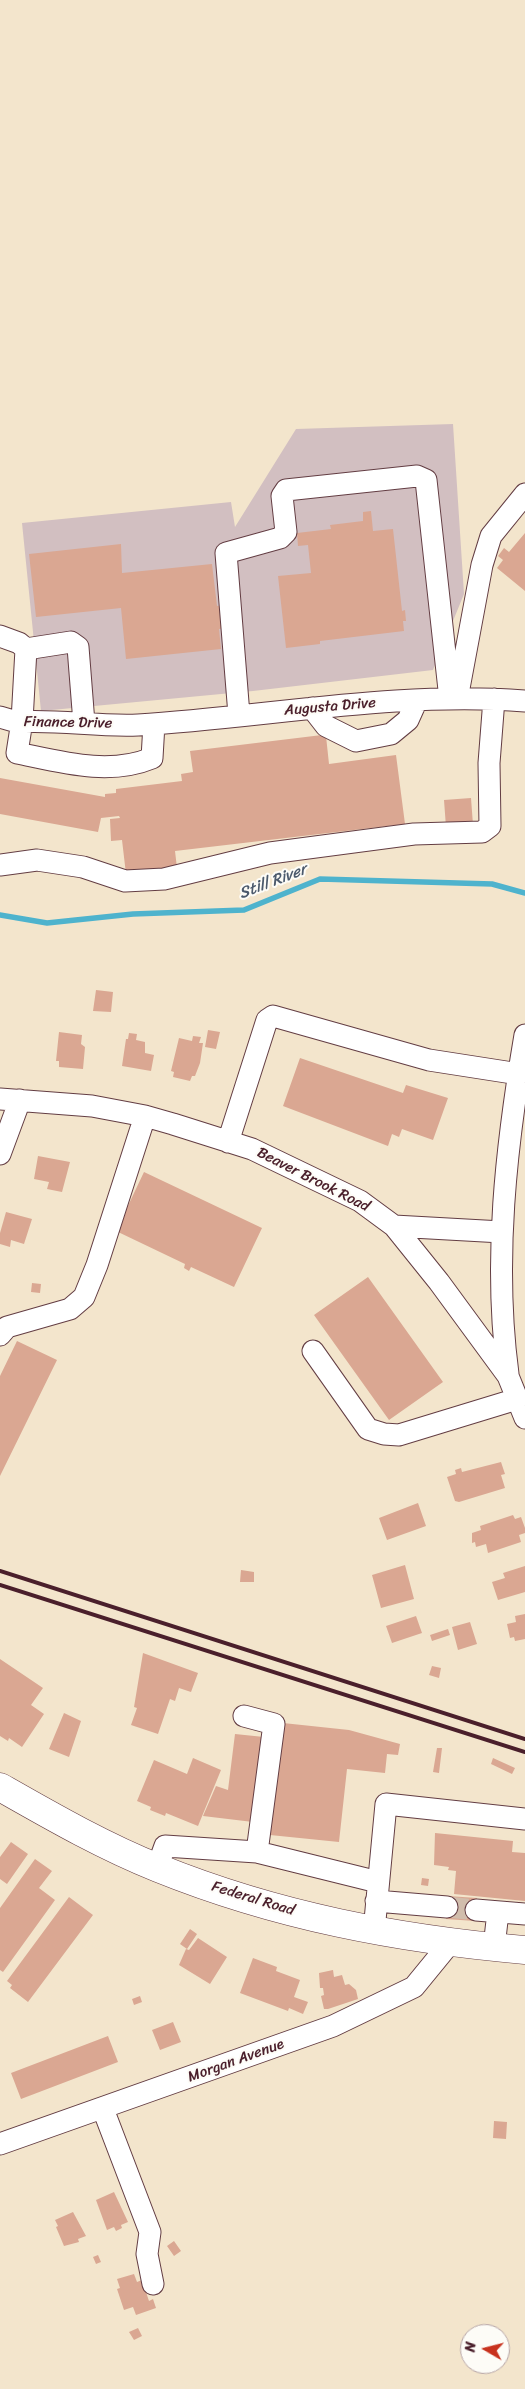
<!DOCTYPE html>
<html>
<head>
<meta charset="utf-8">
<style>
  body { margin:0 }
  #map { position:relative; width:525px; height:2389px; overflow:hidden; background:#f3e5cc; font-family:Sriracha,sans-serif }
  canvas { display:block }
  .north { position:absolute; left:460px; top:2324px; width:50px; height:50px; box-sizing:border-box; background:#fdfcf7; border:1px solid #b5a4a5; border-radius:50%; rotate:278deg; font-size:14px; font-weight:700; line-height:20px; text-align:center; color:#4a1f2b }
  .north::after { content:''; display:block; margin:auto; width:18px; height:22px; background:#c8321e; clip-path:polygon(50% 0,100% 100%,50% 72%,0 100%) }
</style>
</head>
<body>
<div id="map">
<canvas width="525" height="2389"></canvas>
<div class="north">N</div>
</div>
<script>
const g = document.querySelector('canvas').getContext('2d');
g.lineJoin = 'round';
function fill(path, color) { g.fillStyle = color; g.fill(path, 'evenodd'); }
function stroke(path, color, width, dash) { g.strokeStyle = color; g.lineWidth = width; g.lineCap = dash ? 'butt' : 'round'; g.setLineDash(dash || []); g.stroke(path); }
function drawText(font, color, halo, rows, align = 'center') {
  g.font = font + ' Sriracha,sans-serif'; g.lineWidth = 4; g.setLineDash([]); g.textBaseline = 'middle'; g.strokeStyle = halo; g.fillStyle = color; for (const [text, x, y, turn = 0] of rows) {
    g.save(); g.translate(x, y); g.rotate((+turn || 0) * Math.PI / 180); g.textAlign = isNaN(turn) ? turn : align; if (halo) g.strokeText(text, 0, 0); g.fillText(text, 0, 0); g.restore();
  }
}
const industrial = new Path2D(`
  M453 424 464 594 433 670 253 691 41 711 22 523 231 502 235 527 296 429Z`);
const stream = new Path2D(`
  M0 915 47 923 133 914 244 910 320 879 492 884 525 893`);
const building = new Path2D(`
  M371 511 373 531 393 529 402 611 405 610 406 621H403L404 631 320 641V644L286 648 278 576 311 573 308 545 298 546 297 533 331 529 330 525 363 521V512Z
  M525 533V591L497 568 503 560 498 556 504 548 509 552Z
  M121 544 122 573 212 564 217 606 224 605 226 628 219 629 221 649 126 659 121 608 36 617 29 554Z
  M322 735 326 736 329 764 396 755 405 824 175 851 177 868 126 874 122 840 111 841 110 819 120 818 119 816 101 818 98 832 0 814V778L105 797V794L116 793V789L182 781 181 774 193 772 190 751Z
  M471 798 473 825 446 827 444 800Z
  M96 990 113 992 111 1012 93 1011Z
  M208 1030 220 1032 216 1049 205 1047Z
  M59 1032 82 1035 81 1044 85 1047 83 1069 59 1067V1061H56Z
  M129 1033 137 1034 136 1040 145 1042V1053L154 1055 151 1071 122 1066 126 1039H128Z
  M193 1036 201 1037 199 1043H203L200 1063 195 1076H192L190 1081 173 1077 174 1072 171 1071 179 1038 192 1041Z
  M300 1058 403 1093 406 1085 448 1098 433 1140 402 1129 399 1137 392 1134 388 1146 283 1106Z
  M38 1156 70 1162 62 1192 47 1189 49 1182 34 1179Z
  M144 1172 262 1228 234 1287 191 1267 189 1271 184 1268 185 1264 116 1231Z
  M6 1212 32 1219 24 1244 11 1240 10 1247 0 1244V1233Z
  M368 1277 443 1382 389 1420 314 1315Z
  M32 1283 41 1284 40 1293 31 1292Z
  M17 1341 57 1360 0 1476V1376Z
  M501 1462 505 1474 501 1475 505 1488 459 1502 455 1501 447 1477 456 1474 455 1470 461 1468 462 1472Z
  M418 1503 426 1526 387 1540 379 1518Z
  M513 1515 515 1519 521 1517 525 1528V1533L519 1535 521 1542 488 1553 486 1544 476 1547 475 1542 472 1543V1533L481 1530 480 1526Z
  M405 1565 414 1599 381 1608 372 1575Z
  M525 1566V1592L498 1600 492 1582 505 1578 503 1573Z
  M241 1570 254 1572V1582H240Z
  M525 1614V1639L515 1641 514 1637 510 1638 507 1624 516 1622 515 1616Z
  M416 1616 422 1633 392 1643 386 1626Z
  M470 1622 477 1644 458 1650 452 1627Z
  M448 1629 450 1635 432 1641 430 1635Z
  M143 1653 198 1673 191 1692 179 1688 175 1701 170 1699 158 1734 131 1725 137 1708 134 1707Z
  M0 1659 43 1688 31 1705 44 1714 22 1747 9 1738 8 1741 0 1736Z
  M432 1666 441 1668 439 1678 429 1675Z
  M64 1713 81 1721 69 1757 49 1749Z
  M283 1723 349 1730 400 1744 398 1755 387 1754 385 1773 347 1769 339 1842 270 1835Z
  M235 1734 264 1737 253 1822 203 1816 216 1786 228 1790Z
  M437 1748H442L439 1773 433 1772Z
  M193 1758 221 1770 198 1826 166 1813 165 1816 150 1810 151 1807 137 1801 154 1760 187 1774Z
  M493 1758 515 1768 512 1774 491 1764Z
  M435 1833 513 1841 512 1852 525 1853V1901L454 1894 456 1871 448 1870 449 1867 434 1865Z
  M11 1842 28 1854 7 1884 0 1879V1857Z
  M35 1859 52 1871 39 1888 55 1900 3 1972 0 1970V1908Z
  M422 1878 429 1879 428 1886 421 1885Z
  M448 1896 477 1898 475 1921 446 1919Z
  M69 1897 93 1915 28 2002 10 1988 12 1985 7 1981Z
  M190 1929 197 1934 187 1949 180 1944Z
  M198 1938 227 1957 210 1984 179 1965 186 1949 189 1950Z
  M253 1958 277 1967 276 1971 300 1980 294 1997 308 2002 303 2014 289 2008 288 2011 240 1993Z
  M333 1970 334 1977 342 1975 345 1985 349 1984 356 1990 358 1999 328 2009H324L321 1996 324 1995 323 1988H320L319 1973Z
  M140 1996 142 2002 134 2005 132 1999Z
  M173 2022 181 2042 160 2050 152 2030Z
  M108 2036 118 2062 21 2099 11 2073Z
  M494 2121 507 2122 506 2139 493 2138Z
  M114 2192 128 2222 121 2225 122 2228 116 2231 114 2227 107 2230 96 2200Z
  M73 2212 86 2236 78 2239 79 2242 64 2246 56 2227 58 2226 55 2220Z
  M174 2241 181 2251 174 2256 167 2246Z
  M98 2255 101 2262 96 2264 93 2257Z
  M134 2274 137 2282 142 2280 149 2301 153 2299 156 2308 136 2315 133 2307 124 2310 117 2289 120 2288 117 2279Z
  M138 2328 142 2336 134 2340 129 2332Z`);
const minorTunnel = new Path2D(`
  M447 1907 476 1910`);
const minor = new Path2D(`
  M0 636 19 643 26 649 22 721 17 753C61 762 109 776 152 758L154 724
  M26 649 71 642 78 647 84 723
  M457 699 482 565 491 536 525 494
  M312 708 326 726 356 741 391 734 408 720 417 700
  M239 715 226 553 280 538 286 532 282 496 286 490 417 476 426 480 450 699
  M0 717 17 722C57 719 98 727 138 725 267 717 396 691 525 701
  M0 865 37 860 83 867 125 881 164 879 270 853 414 834 482 832 490 826 489 763 494 699
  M0 1099 92 1106 145 1116 173 1124 252 1149 360 1201 394 1226 439 1282 508 1376 525 1418
  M228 1142 267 1020 273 1016 429 1060 519 1074
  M0 1154 20 1100
  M394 1226 502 1232
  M0 1335 7 1327 70 1309 84 1297 97 1265 145 1116
  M313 1351 368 1429 384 1434 399 1435 517 1399
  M508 1374C493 1261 506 1147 525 1035
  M244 1716 274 1724 257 1852 378 1882
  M157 1868 165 1846 257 1852
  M376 1901 447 1907
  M476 1910 525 1914
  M374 1931 386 1804 525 1819
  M494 1947 498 1912
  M103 2109 150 2232 147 2254 153 2284
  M0 2144 333 2026 414 1987 450 1943`);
const major = new Path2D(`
  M0 1787C51 1816 103 1846 158 1868 277 1916 398 1939 525 1950`);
const rail = new Path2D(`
  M0 1571 525 1739
  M0 1585 525 1752`);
const streetNames = [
  ["Augusta Drive",330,707,-5],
  ["Finance Drive",68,723,1],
  ["Beaver Brook Road",313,1180,27],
  ["Federal Road",253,1899,17],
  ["Morgan Avenue",236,2061,-20]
];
const waterNames = [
  ["Still River",273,882,-21]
];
fill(industrial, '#d2bfc1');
stroke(stream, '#4eb3cd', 5.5);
fill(building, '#daa792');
stroke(minorTunnel, '#d1bdac', 21, [21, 11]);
stroke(minor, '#633d43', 23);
stroke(major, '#633d43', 29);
stroke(minor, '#fff', 21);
stroke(major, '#fff', 28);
stroke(rail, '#4a1f2b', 4);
drawText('15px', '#4a1f2b', '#fdfcf7', streetNames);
drawText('italic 16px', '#4c5a6c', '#fdfcf7', waterNames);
</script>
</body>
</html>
